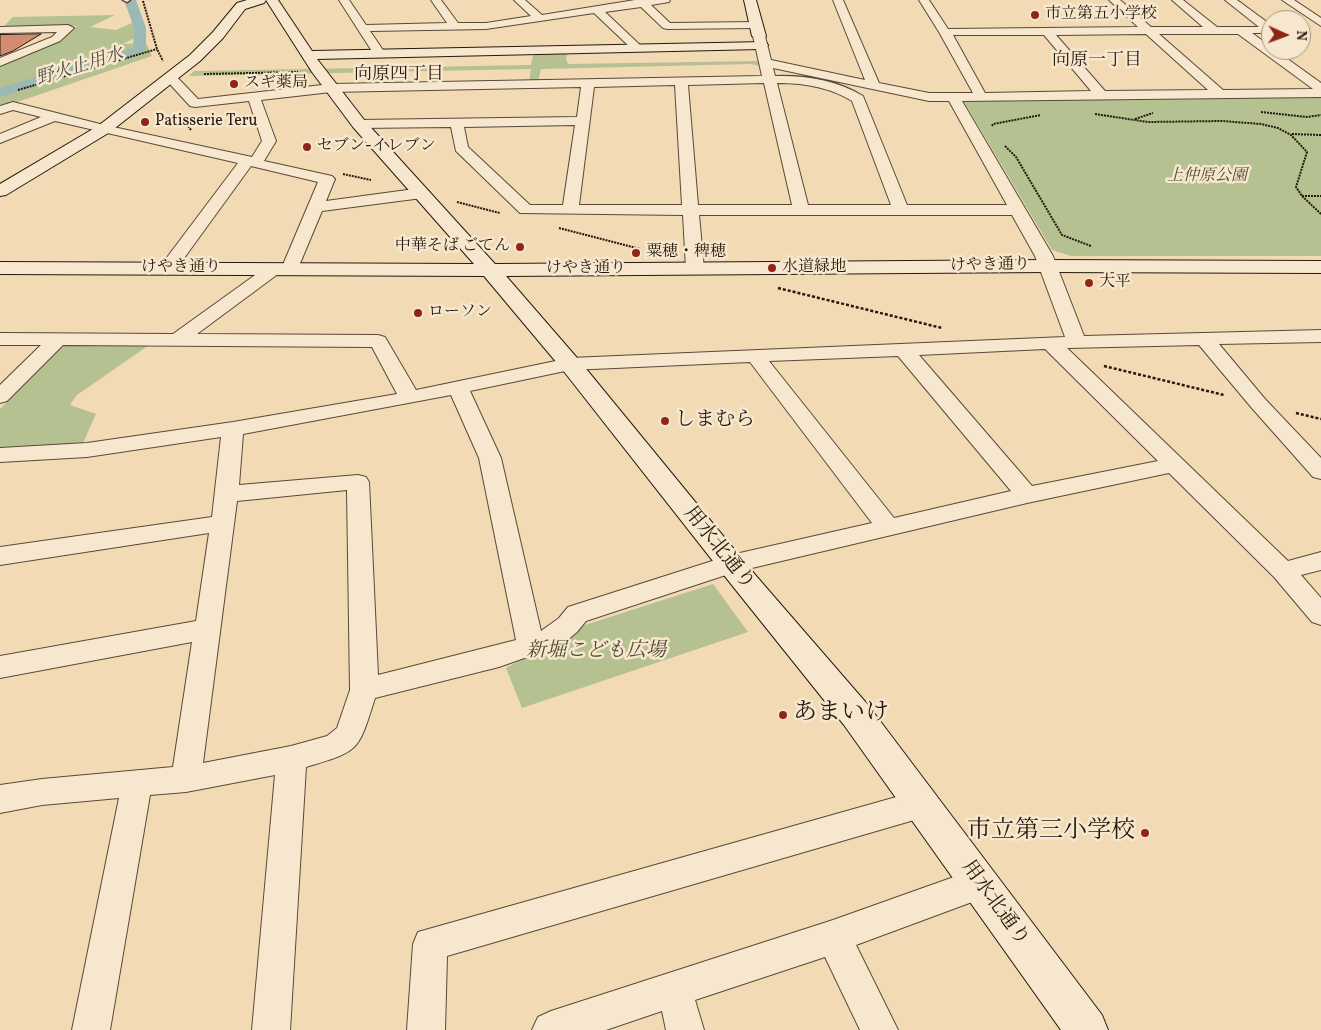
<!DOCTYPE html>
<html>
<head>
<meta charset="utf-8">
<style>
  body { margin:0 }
  #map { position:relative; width:1321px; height:1030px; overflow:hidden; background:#f2dab4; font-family:Vollkorn,serif }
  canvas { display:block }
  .north { position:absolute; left:1261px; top:10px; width:50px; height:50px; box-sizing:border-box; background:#f7e7ce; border:1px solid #a39581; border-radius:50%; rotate:92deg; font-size:14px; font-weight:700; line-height:20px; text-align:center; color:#241a0d }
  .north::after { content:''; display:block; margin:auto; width:18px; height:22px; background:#8f2418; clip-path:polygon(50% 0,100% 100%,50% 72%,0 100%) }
</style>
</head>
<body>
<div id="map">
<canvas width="1321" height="1030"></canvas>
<div class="north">N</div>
</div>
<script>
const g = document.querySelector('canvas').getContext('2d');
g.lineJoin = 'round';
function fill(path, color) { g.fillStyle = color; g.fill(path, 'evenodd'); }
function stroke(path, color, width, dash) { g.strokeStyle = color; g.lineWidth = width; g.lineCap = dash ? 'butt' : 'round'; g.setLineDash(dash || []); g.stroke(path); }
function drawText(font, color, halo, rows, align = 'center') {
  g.font = font + ' Vollkorn,"Noto Serif JP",serif'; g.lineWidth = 5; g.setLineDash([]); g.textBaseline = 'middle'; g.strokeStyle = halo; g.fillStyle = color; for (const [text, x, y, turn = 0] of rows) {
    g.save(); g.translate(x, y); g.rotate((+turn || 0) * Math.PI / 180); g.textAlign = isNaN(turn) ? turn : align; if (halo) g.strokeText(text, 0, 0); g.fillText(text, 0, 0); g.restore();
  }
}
const green = new Path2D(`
  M115 15 90 27 116 30 134 22 138 36 123 44 146 43 152 56 0 108V65L62 40 77 26 2 28 13 17Z
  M534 51H569L566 58 568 64 758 61 759 66 751 64 541 69 538 83H529L531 69 189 76 194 71 531 65Z
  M1321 95V256H1071L1052 250 963 100Z
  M73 343H152L77 395 70 405 96 414 83 443 0 449V409L59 348Z
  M713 584 748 632 522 708 506 668 585 625Z`);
const canal = new Path2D(`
  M124 0H136L146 28V50L144 53 0 97V88L133 48 134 28Z`);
const building = new Path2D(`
  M41 34 13 51 0 56V35Z`);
const pathFar1 = new Path2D(`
  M143 1 157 49 163 61
  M204 74 298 72
  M18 90 157 49
  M1261 112 1307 117 1321 115
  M179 114 191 130
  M1095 114 1148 122 1222 121 1261 124 1278 128 1291 135 1307 152 1296 187 1302 196 1321 214
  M1135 119 1153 113
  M992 126 993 124 1041 115
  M1292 134 1321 135
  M1005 146 1016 157 1062 235 1091 246
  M343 174 371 180
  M1302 196H1321
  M457 202 500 213
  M559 228 640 249`);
const path = new Path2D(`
  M778 288 942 328
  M1104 366 1224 395
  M1296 413 1321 419`);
const lane = new Path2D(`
  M123 0H130L127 2Z`);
const street = new Path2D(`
  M339 0H349L366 25 447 23 431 0H441L458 23H486L531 16 514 0H525L542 15 635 0H670L669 2 651 5 670 23 757 22 763 25 757 28 667 29 663 28 641 7 605 12 640 45 642 47 640 49H632L594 13 486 29 370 31 385 53 379 57 375 56Z
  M833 0H843L879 83 929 93H973L939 32 919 0H929L948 29 1138 27 1109 0H1120L1151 27H1203L1172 0H1183L1217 27H1259L1225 0H1237L1271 25V33H1252L1271 47V50H1275L1321 83V97L962 101 1053 256 1084 336 1321 330V342L1219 344 1265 399 1321 458V479L1313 477 1251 407 1199 345 1067 348 1288 561 1321 552V570L1301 575 1321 598V625L1312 622 1274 577 1169 473 1027 503 735 572 586 621 577 632 561 645 499 667 375 698C358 752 360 751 306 767L290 1030H252L275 775 186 792 150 795 110 1030H72L119 798 42 805 0 813V785L42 779 173 767 192 642 0 678V656L196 621 209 533 0 565V547L212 517 221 437 87 457 0 462V448L87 443 233 422 397 394 372 347 63 345 7 401 0 403V385L41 345H0V333L173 334 269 265 275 264 282 267 318 182 251 166 174 272 168 273 162 272 159 268 238 163 55 121 0 143V134L41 117 13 110 0 114V106L13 102 104 125 252 157 262 141 249 101 195 107 190 106 167 81 165 78 167 75H175L198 99 331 84 762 76 753 36 759 33 765 36 771 60 865 80ZM1146 34 1208 90 1105 91 1056 35ZM1159 34H1238L1313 89 1223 90ZM953 35H1044L1091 91 985 93ZM773 68 929 101H949L1007 205H907L863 96C837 80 804 75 775 76ZM764 83 792 205H698L688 85ZM777 83C802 83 830 87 852 101L891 205H808ZM675 85 682 205H579L594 87ZM581 87 577 117 359 120 352 124 359 128 451 127 456 151 520 213 683 215 686 269 689 273 695 274 701 273 704 269 699 215H1012L1035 256 1065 337 570 358 416 390 385 337 378 335 197 334 282 271 290 274 296 273 322 211 422 198 427 196 430 193 427 190 422 188 326 201 335 179 332 176 264 161 276 141 261 100 331 92ZM575 125 563 205H530L468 147 464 127ZM1045 349 1158 461 1032 486 919 355ZM898 356 1011 491 894 518 769 361ZM750 362 872 523 731 555 568 607 559 618 541 631 501 458 470 391 570 370ZM451 395 479 458 516 640 378 675 369 482 366 477 358 475 239 485 243 434ZM347 490 350 690 337 728 327 736 291 746 203 763 237 501Z
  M1282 0H1294L1321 18V26Z
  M68 25 74 28 60 41 0 66V58L52 37 57 32 0 33V27Z
  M921 790 932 794 937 804 932 814 921 818 447 956 445 1030H407L413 944 418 932Z
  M979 868 991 873 996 884 991 895 856 945 898 1030H860L825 957 695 1000 704 1030H666L662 1011 606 1030H532L538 1017 551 1011 833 920Z`);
const secondary = new Path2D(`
  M247 0H278L312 51 766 42 768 45 766 48 761 49 317 59 365 121 495 264 1048 260 1321 261V273L1048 272 506 276 578 359 751 570 868 705 1102 1015 1108 1030H1061L844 725 731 584 562 369 484 276 0 274V262L474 264 353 127 312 72 266 0 264 3 245 9 223 38 200 61 110 132 6 195 0 196V184L98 126 190 55 213 32 237 3Z
  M744 0H756L766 36 764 39 759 40 752 36Z`);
const markers = [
  [1035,15,5,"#8f2418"],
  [234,84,5,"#8f2418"],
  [145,122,5,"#8f2418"],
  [307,147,5,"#8f2418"],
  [520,247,5,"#8f2418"],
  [636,253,5,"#8f2418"],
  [772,268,5,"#8f2418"],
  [1089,283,5,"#8f2418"],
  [418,313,5,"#8f2418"],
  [665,421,5,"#8f2418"],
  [783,715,5,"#8f2418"],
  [1145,833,5,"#8f2418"]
];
const farPoinames = [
  ["市立第五小学校",1045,15],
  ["スギ薬局",244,84],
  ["Patisserie Teru",155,122],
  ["セブン-イレブン",317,147],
  ["中華そば ごてん",510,247,"right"],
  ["粟穂・稗穂",646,253],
  ["水道緑地",782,268],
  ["大平",1099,283],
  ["ローソン",428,313]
];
const farParknames = [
  ["上仲原公園",1207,177]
];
const farStreetnames = [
  ["けやき通り",990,266,-1],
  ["けやき通り",181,268],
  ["けやき通り",586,269]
];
const farNeighbourhoodnames = [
  ["向原一丁目",1097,62],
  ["向原四丁目",399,76]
];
const farWaternames = [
  ["野火止用水",80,68,-17]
];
const poiNames = [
  ["しまむら",675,421]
];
const streetNames = [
  ["用水北通り",718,549,51],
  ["用水北通り",994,904,54]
];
const parkNames = [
  ["新堀こども広場",596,652]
];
const nearPoinames = [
  ["あまいけ",793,715],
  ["市立第三小学校",1135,833,"right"]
];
fill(green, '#b6c191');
fill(canal, '#9db9b6');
fill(building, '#d58b6f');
stroke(building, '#241a0d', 1);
stroke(lane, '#584a37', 3);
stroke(street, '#584a37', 2);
stroke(secondary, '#241a0d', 2);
stroke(pathFar1, '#241a0d', 2, [2, 1]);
stroke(path, '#241a0d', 2.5, [3, 2]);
fill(lane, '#f7e7ce');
fill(street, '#f7e7ce');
fill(secondary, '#f7e7ce');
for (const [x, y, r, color] of markers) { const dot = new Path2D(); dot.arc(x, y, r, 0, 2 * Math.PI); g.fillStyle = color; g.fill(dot); stroke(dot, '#f7e7ce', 2); }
drawText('16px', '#241a0d', '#f7e7ce', farPoinames, 'left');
drawText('italic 16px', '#504c35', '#f7e7ce', farParknames);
drawText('16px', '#241a0d', '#f7e7ce', farStreetnames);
drawText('18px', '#241a0d', '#f7e7ce', farNeighbourhoodnames);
drawText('italic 18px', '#4e5248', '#f7e7ce', farWaternames);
drawText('20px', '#241a0d', '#f7e7ce', poiNames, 'left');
drawText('20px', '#241a0d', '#f7e7ce', streetNames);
drawText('italic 20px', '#504c35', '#f7e7ce', parkNames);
drawText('24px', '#241a0d', '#f7e7ce', nearPoinames, 'left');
</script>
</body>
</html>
